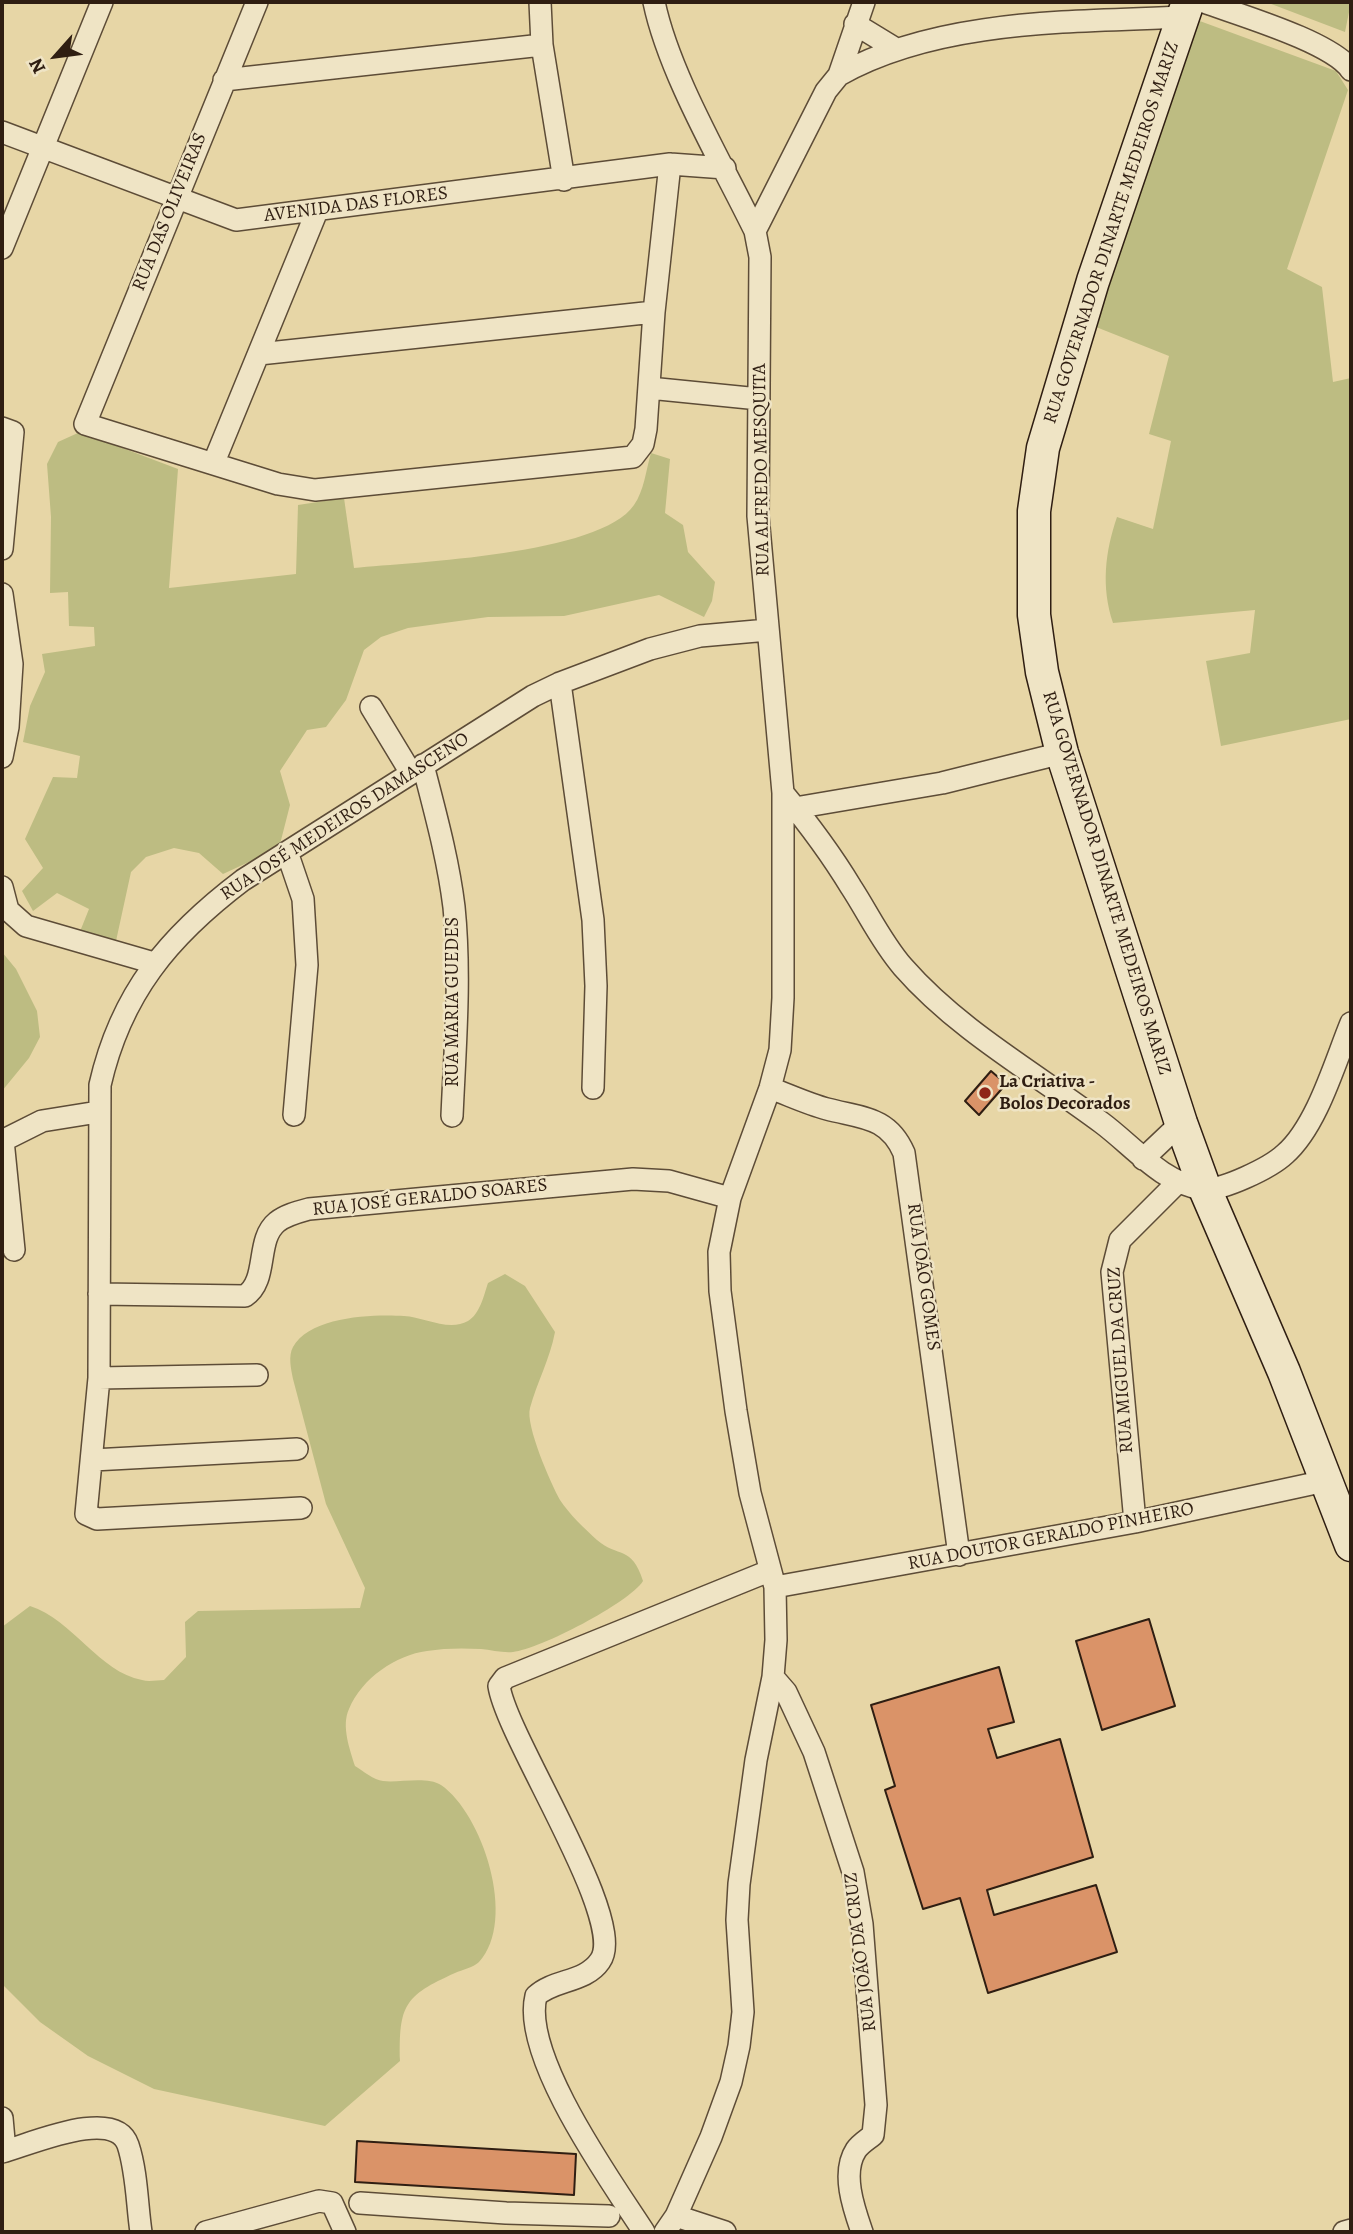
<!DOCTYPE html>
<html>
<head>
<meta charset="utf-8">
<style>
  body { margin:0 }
  #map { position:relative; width:1353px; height:2234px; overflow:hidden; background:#e7d6a6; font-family:Alegreya,serif }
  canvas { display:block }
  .frame { position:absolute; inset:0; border:4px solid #2f1e12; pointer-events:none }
  .north { position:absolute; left:21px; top:21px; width:70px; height:70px; -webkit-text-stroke:5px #efe4c5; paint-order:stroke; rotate:242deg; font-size:19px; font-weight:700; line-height:28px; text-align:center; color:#2f1e12 }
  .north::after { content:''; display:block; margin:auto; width:24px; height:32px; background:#2f1e12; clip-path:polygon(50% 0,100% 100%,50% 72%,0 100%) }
</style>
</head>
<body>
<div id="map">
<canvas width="1353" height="2234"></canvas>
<div class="frame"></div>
<div class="north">N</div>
</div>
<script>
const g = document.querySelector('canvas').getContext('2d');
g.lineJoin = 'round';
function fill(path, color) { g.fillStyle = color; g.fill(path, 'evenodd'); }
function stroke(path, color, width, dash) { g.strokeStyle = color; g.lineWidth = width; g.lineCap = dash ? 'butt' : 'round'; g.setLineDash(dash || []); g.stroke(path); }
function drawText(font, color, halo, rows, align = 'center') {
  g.font = font + ' Alegreya,serif'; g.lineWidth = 5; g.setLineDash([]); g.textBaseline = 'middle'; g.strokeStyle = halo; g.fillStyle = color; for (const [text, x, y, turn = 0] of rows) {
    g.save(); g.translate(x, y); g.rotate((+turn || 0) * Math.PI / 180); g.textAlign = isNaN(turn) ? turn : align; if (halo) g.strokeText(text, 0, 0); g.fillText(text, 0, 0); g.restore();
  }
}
const green = new Path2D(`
  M1266 2H1351L1345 32Z
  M1197 20 1336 71 1348 90 1287 269 1322 287 1333 382 1351 378V719L1221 746 1206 661 1250 653 1255 610 1113 623C1101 587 1105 552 1117 517L1153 529 1171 441 1149 434 1169 356 1091 325Z
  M80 432 178 469 169 588 296 574 298 505 344 498 354 568C414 562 600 555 634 505 644 491 646 470 651 453L670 459 665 513 683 525 688 552 715 582 712 601 704 617 659 595 564 616 488 617 408 628 381 637 364 650 346 700 326 727 307 730 280 771 290 805 279 848 223 874 199 853 174 848 146 857 131 872 116 941 79 934 89 909 57 893 33 911 22 891 43 868 25 839 53 777 77 778 80 756 23 742 30 706 45 672 42 654 95 646 94 627 69 626 68 592 50 593 51 517 47 464 58 442Z
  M2 952 16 969 37 1011 40 1037 29 1058 2 1091Z
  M505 1274 525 1286 555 1332C550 1359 537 1382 530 1408 525 1425 551 1484 560 1500 569 1514 585 1529 597 1540 618 1558 632 1545 643 1581 629 1603 540 1649 513 1652 503 1653 491 1650 481 1649 464 1648 444 1648 427 1651 396 1655 362 1678 349 1709 341 1726 350 1750 355 1766 363 1771 374 1780 383 1781 399 1783 427 1776 441 1785 482 1813 518 1920 479 1962 474 1967 462 1970 455 1973 404 1996 399 2005 400 2061L325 2126 154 2089 88 2056 40 2022 2 1984V1627L30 1606C73 1620 99 1672 142 1680 149 1682 157 1680 164 1680L186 1657 185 1622 198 1611 360 1608 365 1588 326 1504 293 1379C291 1369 288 1356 293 1347 310 1316 374 1314 404 1316 424 1317 449 1332 468 1321 480 1314 484 1295 488 1283Z`);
const building = new Path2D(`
  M991 1071 1006 1084 979 1115 965 1101Z
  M1149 1619 1175 1706 1102 1730 1076 1641Z
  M999 1667 1014 1722 988 1729 997 1758 1060 1739 1093 1857 987 1890 994 1915 1096 1885 1117 1952 988 1993 960 1898 923 1909 885 1790 895 1786 871 1705Z
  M357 2141 576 2154 574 2195 355 2182Z`);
const street = new Path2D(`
  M257 2 85 424 278 484 315 490 633 457 643 444 646 429 654 312 670 164
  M540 2 542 45 564 180
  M654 2C669 74 722 163 755 231L760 257 758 516 783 793V998L780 1050 770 1088 730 1198 719 1252 720 1291 736 1411 750 1493 775 1587 776 1640 773 1677 756 1760 739 1884 737 1920 743 2012 739 2046 731 2082 711 2137 676 2216 665 2232
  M1204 2C1239 15 1332 42 1351 70
  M855 24 896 49
  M839 75C938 19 1072 22 1183 17
  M224 80 542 45
  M2 132 236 220 670 164 725 168
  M755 231 826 91 839 75 864 2
  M2 248 102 2
  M259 354 654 312
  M649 388 759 399
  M2 428 13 432 2 549
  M214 462 317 211
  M2 594 12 664 8 727 2 757
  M560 683 593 920 596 986 593 1088
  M371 707 411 773
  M423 765C435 812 448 858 454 907 461 976 455 1047 452 1116
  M783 793C807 822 831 854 851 887 868 913 882 943 903 967 958 1030 1035 1073 1102 1123 1133 1146 1162 1183 1203 1189 1222 1191 1270 1168 1285 1154 1317 1126 1335 1062 1351 1023
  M795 808 942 783 1062 753
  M287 852 303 899 307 965 294 1115
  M2 887 8 910 26 926 154 963
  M770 1088C789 1095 808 1104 827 1109 861 1118 888 1116 904 1153L959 1555
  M3 1140 14 1250
  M2 1141 42 1121 98 1112
  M1143 1159 1181 1123
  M99 1294 245 1296C269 1280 255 1240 277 1222 286 1215 298 1212 309 1209L633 1179 669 1181 730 1198
  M99 1378 257 1375
  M93 1460 297 1449
  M301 1508 97 1519 86 1514 99 1378 100 1085C121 993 169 936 243 880L533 696 560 683 650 649 700 636 768 630
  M1135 1522 1112 1272 1120 1240 1179 1181
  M775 1587 1135 1522 1325 1481
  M773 1677 786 1692 814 1752 853 1872 862 1924 876 2105 873 2135C867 2140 860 2144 856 2150 841 2173 854 2209 862 2232
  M2 2118 5 2151
  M2 2152C29 2145 115 2106 128 2145 137 2172 137 2205 141 2232
  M360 2203 506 2213 609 2216
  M676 2216 725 2232
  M206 2232 319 2201 332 2203 345 2232
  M644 2232C611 2181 521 2056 536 1996 554 1979 585 1983 600 1961 629 1921 507 1739 499 1686L505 1678 769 1571
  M1344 2232 1351 2230`);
const secondary = new Path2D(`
  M1188 2 1093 281 1043 448 1034 511V615L1042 672 1062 753 1181 1123 1205 1189 1284 1372 1351 1545`);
const markers = [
  [985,1093,7,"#8f2418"]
];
const streetNames = [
  ["AVENIDA DAS FLORES",356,205,-7],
  ["RUA DAS OLIVEIRAS",170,212,-68],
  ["RUA GOVERNADOR DINARTE MEDEIROS MARIZ",1112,233,-72],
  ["RUA ALFREDO MESQUITA",762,470,-91],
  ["RUA JOSÉ MEDEIROS DAMASCENO",345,817,-33],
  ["RUA GOVERNADOR DINARTE MEDEIROS MARIZ",1106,883,73],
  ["RUA MARIA GUEDES",453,1002,-90],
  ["RUA JOSÉ GERALDO SOARES",430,1198,-6],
  ["RUA JOÃO GOMES",923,1277,82],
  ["RUA MIGUEL DA CRUZ",1121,1360,-94],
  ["RUA DOUTOR GERALDO PINHEIRO",1051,1537,-11],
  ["RUA JOÃO DA CRUZ",861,1952,-97]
];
const poiNames = [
  ["La Criativa -",999,1082],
  ["Bolos Decorados",999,1104]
];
fill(green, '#bdbc82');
fill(building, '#da9368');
stroke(building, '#2f1e12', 2);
stroke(street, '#5d4c37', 24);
stroke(secondary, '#2f1e12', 35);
stroke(street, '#efe4c5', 21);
stroke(secondary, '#efe4c5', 32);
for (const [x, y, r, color] of markers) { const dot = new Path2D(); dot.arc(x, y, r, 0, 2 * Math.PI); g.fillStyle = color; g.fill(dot); stroke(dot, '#efe4c5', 2.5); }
drawText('19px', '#2f1e12', '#efe4c5', streetNames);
drawText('bold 19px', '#2f1e12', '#efe4c5', poiNames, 'left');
</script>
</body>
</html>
